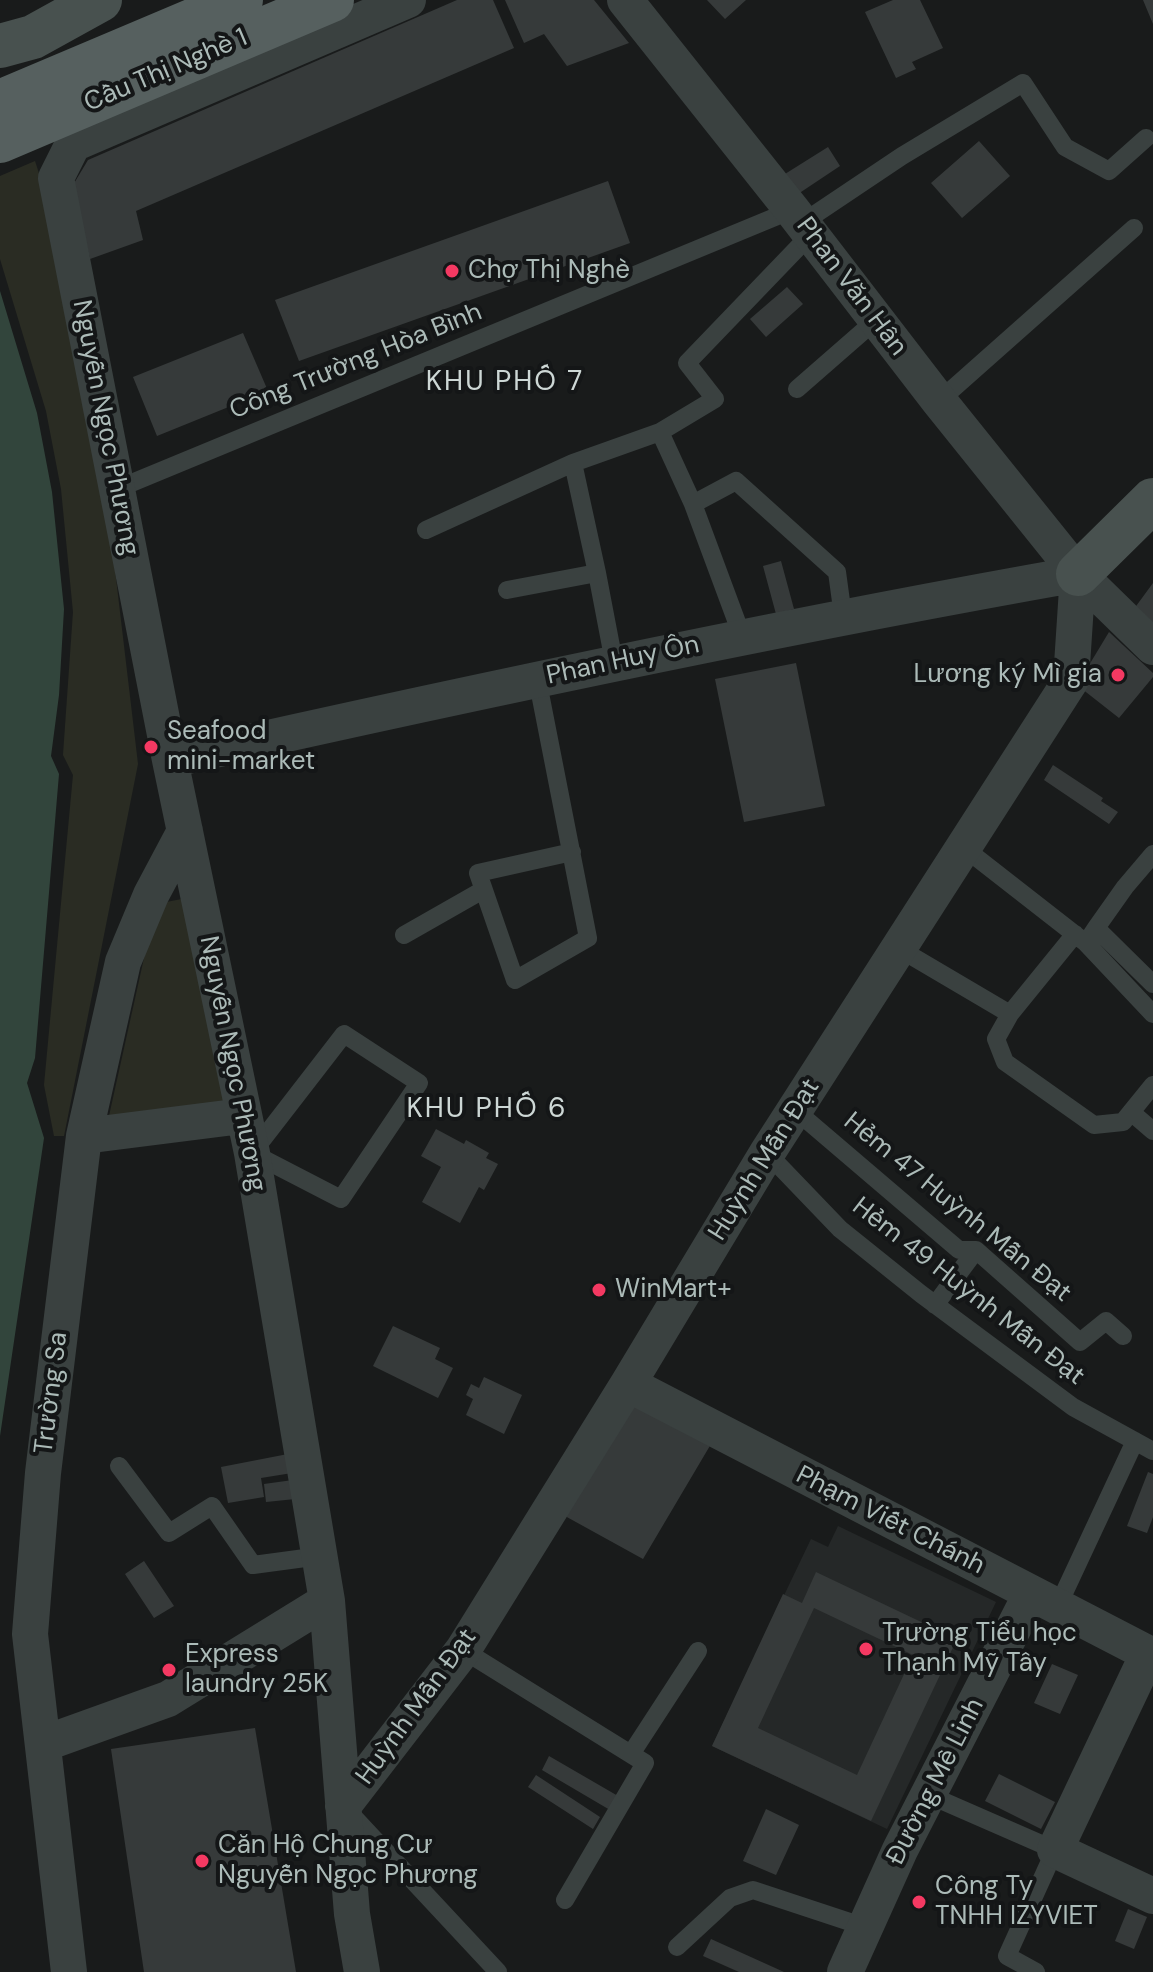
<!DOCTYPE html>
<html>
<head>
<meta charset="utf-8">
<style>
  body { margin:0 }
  canvas { display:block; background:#191b1b }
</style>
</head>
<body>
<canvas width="1153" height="1972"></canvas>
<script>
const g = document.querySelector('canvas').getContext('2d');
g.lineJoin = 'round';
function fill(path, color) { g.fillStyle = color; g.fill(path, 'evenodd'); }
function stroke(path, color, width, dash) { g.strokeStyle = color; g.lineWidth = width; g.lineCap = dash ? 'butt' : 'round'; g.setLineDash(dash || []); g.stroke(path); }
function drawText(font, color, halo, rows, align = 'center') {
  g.font = font + ' "DM Sans",sans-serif'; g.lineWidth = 8; g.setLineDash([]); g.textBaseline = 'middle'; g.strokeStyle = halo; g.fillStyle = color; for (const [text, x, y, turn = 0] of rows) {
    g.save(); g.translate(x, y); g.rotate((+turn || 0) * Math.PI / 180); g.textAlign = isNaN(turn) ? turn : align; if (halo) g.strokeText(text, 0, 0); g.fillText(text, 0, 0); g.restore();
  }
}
const built = new Path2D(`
  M838 1526 996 1602 887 1829 712 1746 811 1539 828 1547Z`);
const green = new Path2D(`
  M35 161 55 223 106 494 138 764 64 1136H54L44 1085 73 775 63 755 73 612 61 489 46 411 0 259V176Z
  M187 898 225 1101 109 1116 156 904Z`);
const water = new Path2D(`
  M0 291 37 413 52 492 64 609 59 695 51 756 59 774 35 1058 27 1083 44 1138 0 1436Z`);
const building = new Path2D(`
  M457 0H493L514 48 136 211 143 240 90 259 73 185 88 160Z
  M505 0H594L629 43 567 66 544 34 524 43Z
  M707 0H746L725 19Z
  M893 0H920L943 48 912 62 916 69 896 78 865 12Z
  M1143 0H1153V24Z
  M979 141 1010 176 962 218 931 183Z
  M828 147 840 166 798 194 785 174Z
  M608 181 630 243 299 361 275 300Z
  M787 287 803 304 766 337 750 319Z
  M243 333 268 391 157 436 133 377Z
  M781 561 794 609 776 614 763 566Z
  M1153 583V633L1131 613Z
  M1109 632 1153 673V677L1119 718 1077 685Z
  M796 663 825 806 744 822 715 679Z
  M1053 765 1103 798 1101 801 1118 812 1109 824 1044 780Z
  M436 1129 464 1144 466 1140 489 1153 486 1158 498 1164 484 1190 479 1187 460 1223 422 1202 441 1167 421 1156Z
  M393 1326 440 1348 435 1359 453 1368 438 1398 373 1366Z
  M484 1377 522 1395 504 1434 466 1415 473 1399 466 1395 471 1384 479 1388Z
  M633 1403 711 1444 643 1559 565 1516Z
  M288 1454 292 1473 261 1478 264 1497 228 1503 221 1467Z
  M1148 1472 1153 1474V1517L1147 1533 1127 1526Z
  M293 1480 295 1499 266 1502 264 1484Z
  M144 1561 174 1606 154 1618 125 1574Z
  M816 1572 957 1639 871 1821 712 1746 783 1594 802 1603ZM814 1608 913 1655 857 1775 758 1728Z
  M1052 1664 1078 1675 1060 1714 1034 1703Z
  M255 1728 296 1972H144L111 1749Z
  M549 1756 618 1796 610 1810 542 1770Z
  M999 1774 1055 1802 1041 1829 985 1801Z
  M536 1775 600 1817 593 1829 528 1787Z
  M766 1809 799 1825 776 1875 743 1861Z
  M1128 1909 1147 1917 1134 1949 1115 1941Z
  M711 1939 784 1972H739L703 1956Z`);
const lane = new Path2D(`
  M802 223 902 156 1023 83 1065 147 1109 171 1146 138
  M797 389 876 320
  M939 401 1134 228
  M660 432 715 399 687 363 811 234
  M573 463 597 573
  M117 489 792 210
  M693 504 736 481 837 572 843 616
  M426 530 573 463 660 432 693 504 742 636
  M507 590 597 573 614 662
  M537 678 588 938 515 980 478 873 572 852
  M963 847 1086 943 1153 1014
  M1096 928 1125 887 1153 854
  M404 935 483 890
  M1086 943 1096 928 1153 984
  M898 948 1010 1014 996 1039 1005 1062 1094 1125 1123 1122 1153 1085
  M1010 1014 1075 934
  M344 1034 419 1083 341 1199 252 1153Z
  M795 1110 959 1250H976L1080 1342 1106 1321 1123 1336
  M1131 1112 1153 1131
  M767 1153 840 1229 921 1294 1073 1407 1153 1451
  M935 1305 976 1250
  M119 1466 169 1533 212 1506 253 1565 320 1556
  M1057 1608 1135 1441
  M463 1650 645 1763 565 1900
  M631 1754 698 1651
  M929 1795 1055 1850 1007 1956 1036 1972
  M348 1811 498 1972
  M677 1947 730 1898 753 1890 865 1927`);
const street = new Path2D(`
  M625 0 792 210 939 401 1078 574 1153 647
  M170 760C472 692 773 628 1078 574
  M84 1136 242 1116
  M628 1384 1153 1656
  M1148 1654 1055 1850 1153 1896
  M43 1744 168 1699 327 1601
  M343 1806 463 1650 628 1384 767 1153 1071 680 1078 574
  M69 1972 30 1634 43 1473 84 1136 123 962 151 895 185 831
  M362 1972 352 1914 327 1601 252 1153 170 760 56 178 73 144 408 0
  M845 1972 900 1850 1031 1594`);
const secondary = new Path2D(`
  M0 46 33 37 100 0
  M1078 574 1153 500`);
const primary = new Path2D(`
  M0 102 241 0
  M0 141 332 0`);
const markers = [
  [452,271,8,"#f43962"],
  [1118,675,8,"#f43962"],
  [151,747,8,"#f43962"],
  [599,1290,8,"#f43962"],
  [866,1649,8,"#f43962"],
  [169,1670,8,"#f43962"],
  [202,1861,8,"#f43962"],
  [919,1902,8,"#f43962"]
];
const streetNames = [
  ["Cầu Thị Nghè 1",166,71,-23],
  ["Phan Văn Hân",851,287,53],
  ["Công Trường Hòa Bình",356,362,-22],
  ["Nguyễn Ngọc Phương",105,428,79],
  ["Phan Huy Ôn",623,661,-12],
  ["Nguyễn Ngọc Phương",232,1064,79],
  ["Huỳnh Mẫn Đạt",765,1160,-58],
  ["Hẻm 47 Huỳnh Mẫn Đạt",957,1208,39],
  ["Hẻm 49 Huỳnh Mẫn Đạt",968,1292,38],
  ["Trường Sa",52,1393,-83],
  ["Phạm Viết Chánh",890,1521,27],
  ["Huỳnh Mẫn Đạt",417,1707,-54],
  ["Đường Mê Linh",936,1782,-63]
];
const poiNames = [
  ["Chợ Thị Nghè",468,271],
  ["Lương ký Mì gia",1102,675,"right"],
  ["Seafood",167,732],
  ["mini-market",167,762],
  ["WinMart+",615,1290],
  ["Trường Tiểu học",882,1634],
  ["Thạnh Mỹ Tây",882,1664],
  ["Express",185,1655],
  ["laundry 25K",185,1685],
  ["Căn Hộ Chung Cư",218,1846],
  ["Nguyễn Ngọc Phương",218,1876],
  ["Công Ty",935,1887],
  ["TNHH IZYVIET",935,1917]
];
const neighbourhoodNames = [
  ["KHU PHỐ 7",505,383],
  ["KHU PHỐ 6",487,1110]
];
fill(built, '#252828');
fill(green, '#2a2c23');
fill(water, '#32453c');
fill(building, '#363a3a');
stroke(lane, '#3a4140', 18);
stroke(street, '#3a4140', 36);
stroke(secondary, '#48514f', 44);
stroke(primary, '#56605f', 44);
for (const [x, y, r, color] of markers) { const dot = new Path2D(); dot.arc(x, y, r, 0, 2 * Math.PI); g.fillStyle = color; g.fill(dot); stroke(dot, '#141617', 3); }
drawText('26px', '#acbbb8', '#141617', streetNames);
drawText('26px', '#acbbb8', '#141617', poiNames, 'left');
g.letterSpacing = '2px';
drawText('28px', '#cdd7d5', '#141617', neighbourhoodNames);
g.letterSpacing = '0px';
</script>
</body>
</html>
